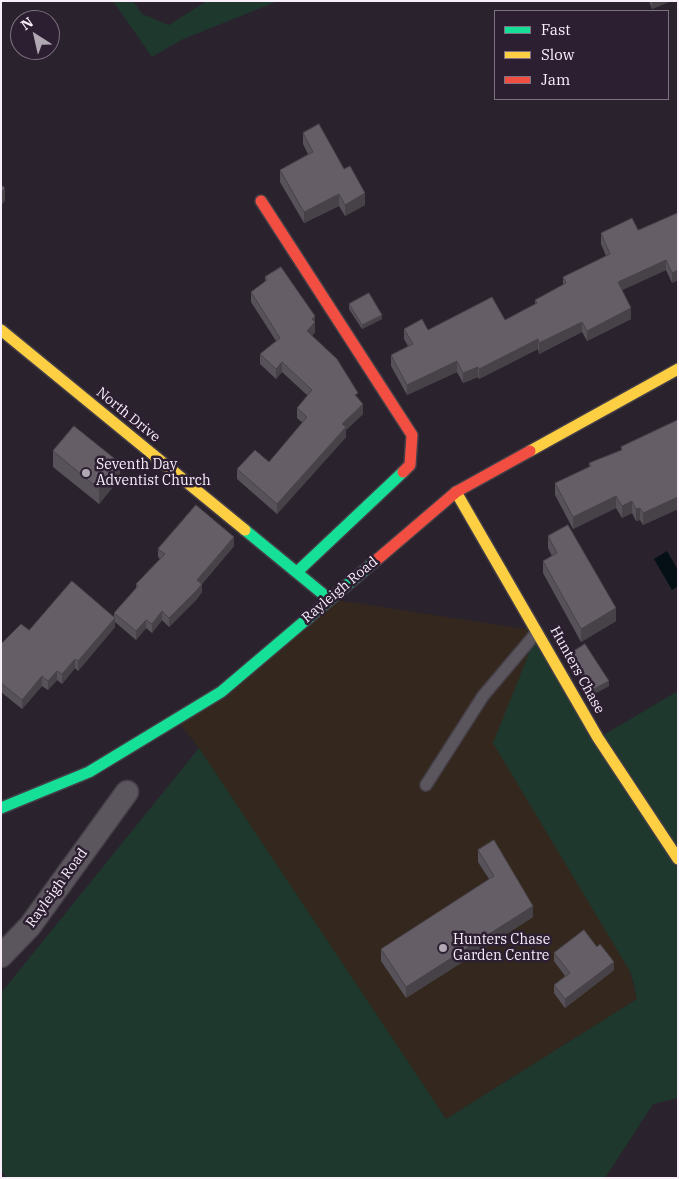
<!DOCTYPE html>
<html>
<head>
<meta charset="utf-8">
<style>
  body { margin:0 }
  #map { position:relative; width:679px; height:1179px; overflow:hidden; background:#2a232d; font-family:"IBM Plex Serif",serif }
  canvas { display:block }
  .frame { position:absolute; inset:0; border:2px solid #f8effb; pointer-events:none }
  .legend { position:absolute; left:494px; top:10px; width:175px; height:90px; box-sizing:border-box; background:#2c1f31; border:1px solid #7e7282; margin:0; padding:6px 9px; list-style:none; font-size:15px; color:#f8effb }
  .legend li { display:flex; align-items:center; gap:10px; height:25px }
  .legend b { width:25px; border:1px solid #7e7282 }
  .north { position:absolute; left:10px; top:10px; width:50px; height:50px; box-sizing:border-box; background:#2c1f31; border:1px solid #7e7282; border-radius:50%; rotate:325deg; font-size:14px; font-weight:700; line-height:20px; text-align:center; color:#f8effb }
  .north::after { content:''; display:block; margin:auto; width:18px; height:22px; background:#b0a8b3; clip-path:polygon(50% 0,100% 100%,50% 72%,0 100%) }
</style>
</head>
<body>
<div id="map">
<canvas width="679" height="1179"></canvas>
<div class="frame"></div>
<ul class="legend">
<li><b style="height:6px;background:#16e098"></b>Fast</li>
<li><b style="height:6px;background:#ffcf43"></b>Slow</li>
<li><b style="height:6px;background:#f24e42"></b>Jam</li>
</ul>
<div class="north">N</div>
</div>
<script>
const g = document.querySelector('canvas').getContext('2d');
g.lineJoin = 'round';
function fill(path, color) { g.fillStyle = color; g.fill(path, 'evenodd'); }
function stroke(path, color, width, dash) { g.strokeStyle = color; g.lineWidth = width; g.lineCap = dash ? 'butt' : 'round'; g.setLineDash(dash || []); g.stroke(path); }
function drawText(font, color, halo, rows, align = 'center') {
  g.font = font + ' "IBM Plex Serif",serif'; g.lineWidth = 5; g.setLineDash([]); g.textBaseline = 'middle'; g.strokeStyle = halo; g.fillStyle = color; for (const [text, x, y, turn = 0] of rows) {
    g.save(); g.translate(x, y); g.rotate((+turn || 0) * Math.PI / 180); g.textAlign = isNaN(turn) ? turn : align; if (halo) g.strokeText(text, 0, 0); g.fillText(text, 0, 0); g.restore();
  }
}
const commercial = new Path2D(`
  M329 599 538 631 637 999 446 1119 199 748 176 719Z`);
const green = new Path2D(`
  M113 1H133L142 14 169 25 207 1H278L181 40 152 57Z
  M538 631 600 737 678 691V1098L653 1104 605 1178H7L1 1170V993L199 748 446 1119 637 999 631 973 493 743Z`);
const water = new Path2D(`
  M667 551 678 570V586L672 590 654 559Z`);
const lane = new Path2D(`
  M426 785 483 696 537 632`);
const street = new Path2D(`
  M1 956 30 926 127 792`);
const fast = new Path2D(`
  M245 530 329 599
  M297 572 403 472
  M1 808 89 772 221 692 373 563`);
const slow = new Path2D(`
  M1 330 245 530
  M530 451 678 369
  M456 492 598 738 678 859`);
const jam = new Path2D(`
  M261 201 412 435 410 465 403 472
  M373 563 456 492 530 451`);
const wall = new Path2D(`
  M649 1H671L652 9Z
  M303 133 344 169 365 205 345 216 339 206 304 223 280 182V170L308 154 303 144Z
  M678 213V280L672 283 666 270 622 290 631 319 587 341 582 332 539 354 538 349 479 379 478 377 463 383 457 372 407 395 391 366V355L408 346 404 339V329L428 330 505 320 535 304V300L563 285V277L606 256 601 244V233L638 230Z
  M265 277 315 316V332L312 336 358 398 363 414 346 430V437L277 514 237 479V469L269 462 303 423 297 418V408L308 396 282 372 276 379 260 364V354L276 341 251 302V292L265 282Z
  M349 304 382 319 362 329 349 309Z
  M678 420V509L643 525 640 520 636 521 632 513 622 518 616 508 573 529 555 495V483L589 467V463L621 450V447Z
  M53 451 120 478 99 504 53 467Z
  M548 536 616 621 581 642 543 573V561L552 556 548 548Z
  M234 546 202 584V592L196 600 169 627 162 620 152 633 146 628 136 640 115 622V627L78 671 75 668 62 684 57 680 48 690 42 686 22 709 1 692V644L29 630 114 617V613L136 588V584L160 559 158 557V549Z
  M571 653 609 686 592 695 571 658Z
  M478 850 533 917 406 998 381 961V949L489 879 478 862Z
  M554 953 614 970 565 1008 554 993V985L565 976 554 961Z`);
const shadedWall = new Path2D(`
  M652 1H671L652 9Z
  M5 188V201L1 205V193Z
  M365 193V205L345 216V205Z
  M339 194V206L304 223V212Z
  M666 260V270L618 292V282Z
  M678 270V280L672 283V273Z
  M631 308V319L587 341V331Z
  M382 315V319L362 329V325Z
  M315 316V332L307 341V331L312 319Z
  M582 322V332L539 354V343Z
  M538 339V349L479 379V369Z
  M2 351V362L1 364V352Z
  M457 361V372L407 395V385Z
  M282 362V372L276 379V369Z
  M478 367V377L463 383V373Z
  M363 404V414L346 430V437L277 514V504L342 424Z
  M120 463V478L99 504V489Z
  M616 496V508L573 529V517Z
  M678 497V509L643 525V513Z
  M632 501V513L622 518V506Z
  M640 508V520L636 521V509Z
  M234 537V546L197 589V580Z
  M202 584V592L196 600 169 627V618Z
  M616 608V621L581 642V629Z
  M162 611V620L152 633V624Z
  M115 618V627L78 671V661Z
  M146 620V628L136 640V631Z
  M75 659V668L62 684V674Z
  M57 671V680L48 690V681Z
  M42 676V686L22 709V700Z
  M609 681V686L592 695V690Z
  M533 906V917L406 998V987Z
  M614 962V970L565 1008V999Z`);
const building = new Path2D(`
  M319 124 344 169 350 166 365 193 345 205 339 194 304 212 280 170 313 152 303 133Z
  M1 185 5 188 1 193Z
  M678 213V270L672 273 666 260 618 282 631 308 587 331 582 322 539 343 538 339 479 369 478 367 463 373 457 361 407 385 391 355 413 344 404 329 422 319 428 330 492 297 505 320 537 303 535 300 566 283 563 277 610 254 601 233 632 218 638 230Z
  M281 267 315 316 312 319 315 322 307 331 337 359 358 393 355 395 363 404 342 424 346 427 277 504 237 469 255 450 269 462 307 417 297 408 312 390 282 362 276 369 260 354 280 338 251 292 267 280 265 277Z
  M369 293 382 315 362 325 349 304Z
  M678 420V497L643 513 640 508 636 509 632 501 622 506 616 496 573 517 555 483 591 466 589 463 622 450 621 447Z
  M74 426 120 463 99 489 53 451Z
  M196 505 234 537 197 580 202 584 196 591 169 618 162 611 152 624 146 620 136 631 114 613 138 586 136 584 165 554 158 549Z
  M568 525 616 608 581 629 543 561 557 553 548 536Z
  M72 581 115 618 78 661 75 659 62 674 57 671 48 681 42 676 22 700 1 683V644L21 624 29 630Z
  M585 644 609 681 592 690 571 653Z
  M494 840 533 906 406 987 381 949 494 876 478 850Z
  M584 930 597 947 600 944 614 962 565 999 554 985 570 973 554 953Z`);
const markers = [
  [86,473,5,"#b0a8b3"],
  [443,948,5,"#b0a8b3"]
];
const streetNames = [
  ["North Drive",128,415,39],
  ["Rayleigh Road",340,590,-40],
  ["Hunters Chase",577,670,61],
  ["Rayleigh Road",57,888,-54]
];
const poiNames = [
  ["Seventh Day",96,465],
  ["Adventist Church",96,481],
  ["Hunters Chase",453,940],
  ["Garden Centre",453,956]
];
fill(commercial, '#34281e');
fill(green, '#1e382d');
fill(water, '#040f16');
stroke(lane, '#443e47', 14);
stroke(street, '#443e47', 25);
stroke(fast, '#443e47', 14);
stroke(slow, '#443e47', 14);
stroke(jam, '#443e47', 14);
stroke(lane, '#5b565d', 11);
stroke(street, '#5b565d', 22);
stroke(fast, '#16e098', 11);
stroke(slow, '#ffcf43', 11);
stroke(jam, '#f24e42', 11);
fill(wall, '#575159');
fill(shadedWall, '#474248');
fill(building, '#655e67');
stroke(building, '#474248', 1);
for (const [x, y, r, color] of markers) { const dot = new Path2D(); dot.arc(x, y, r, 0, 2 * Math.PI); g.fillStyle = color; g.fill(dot); stroke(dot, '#2c1f31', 2); }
drawText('14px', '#f8effb', '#2c1f31', streetNames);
drawText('14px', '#f8effb', '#2c1f31', poiNames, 'left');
</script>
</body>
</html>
